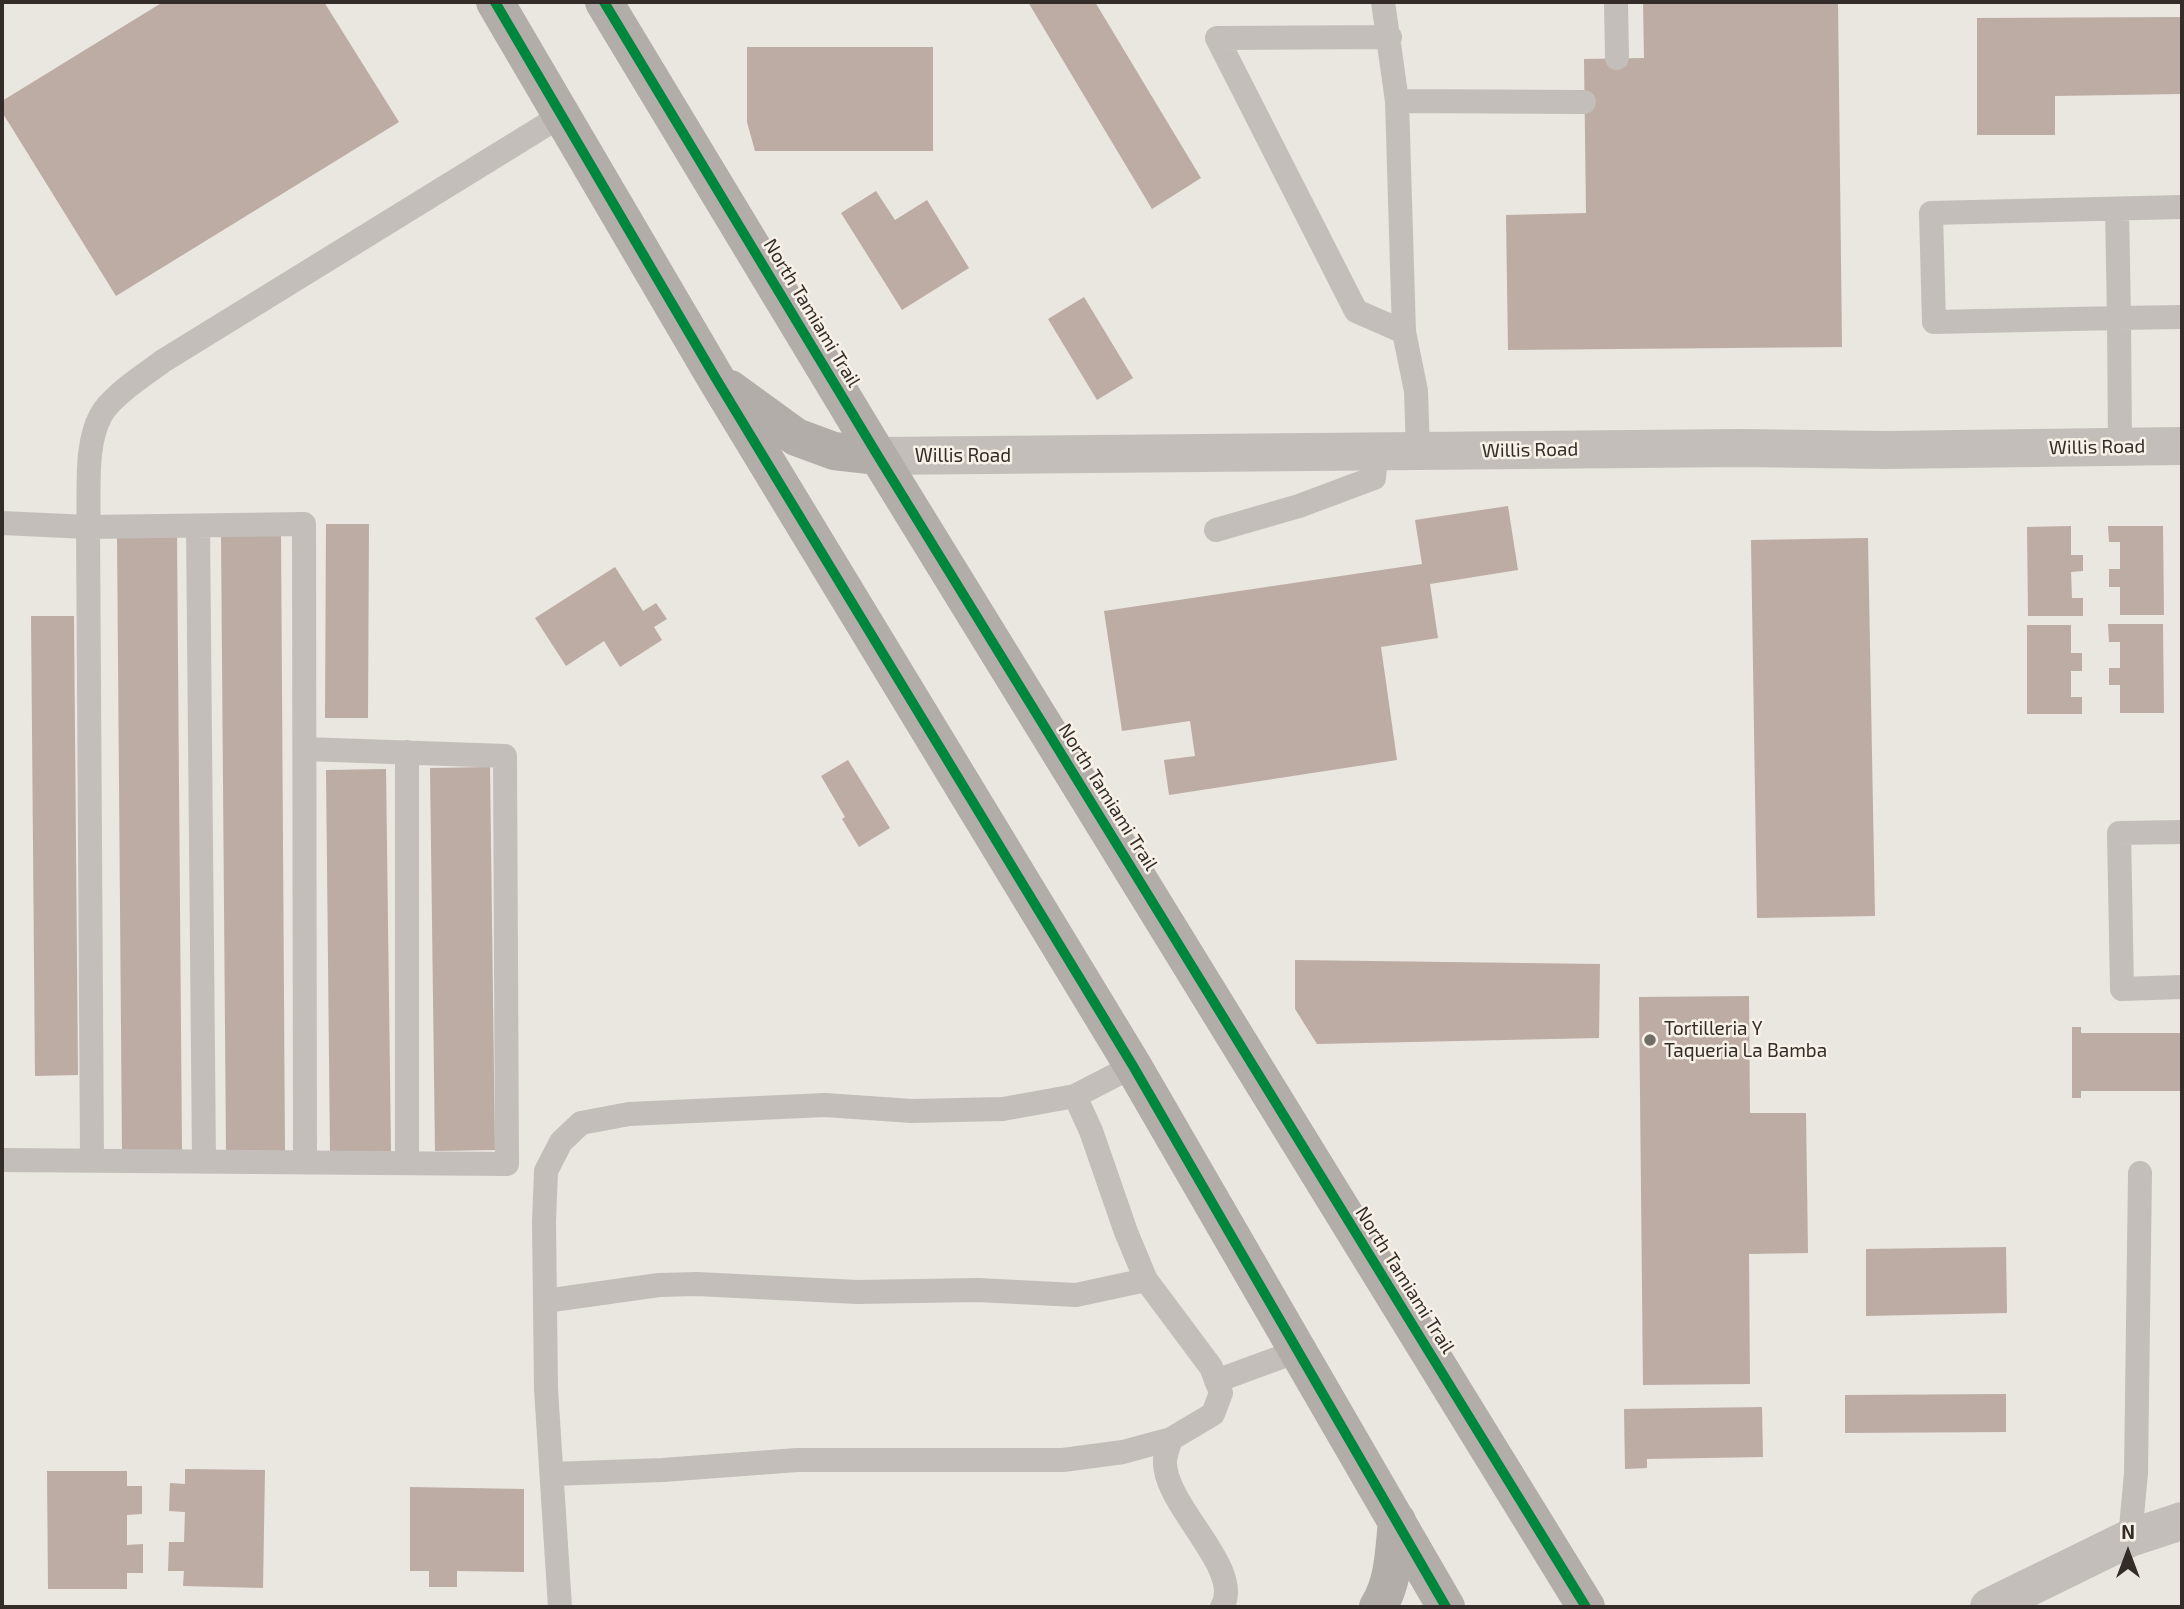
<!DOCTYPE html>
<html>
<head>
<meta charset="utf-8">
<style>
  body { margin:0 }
  #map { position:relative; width:2184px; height:1609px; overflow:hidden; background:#eae6e0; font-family:"Exo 2",sans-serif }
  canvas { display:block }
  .frame { position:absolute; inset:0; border:4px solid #332c28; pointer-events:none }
  .north { position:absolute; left:2093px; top:1518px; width:70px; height:70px; -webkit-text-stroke:5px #f7f1e7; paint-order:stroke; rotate:0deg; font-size:19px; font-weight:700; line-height:28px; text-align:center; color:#332c28 }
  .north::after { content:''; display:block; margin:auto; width:24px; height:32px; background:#332c28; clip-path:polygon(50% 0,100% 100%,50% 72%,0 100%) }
</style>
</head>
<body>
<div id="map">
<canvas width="2184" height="1609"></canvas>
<div class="frame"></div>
<div class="north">N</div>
</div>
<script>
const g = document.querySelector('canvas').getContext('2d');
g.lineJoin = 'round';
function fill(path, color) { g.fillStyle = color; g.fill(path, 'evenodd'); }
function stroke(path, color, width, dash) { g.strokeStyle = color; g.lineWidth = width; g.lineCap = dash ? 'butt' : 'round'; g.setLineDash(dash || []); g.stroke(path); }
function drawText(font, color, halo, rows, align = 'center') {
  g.font = font + ' "Exo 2",sans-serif'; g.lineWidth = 5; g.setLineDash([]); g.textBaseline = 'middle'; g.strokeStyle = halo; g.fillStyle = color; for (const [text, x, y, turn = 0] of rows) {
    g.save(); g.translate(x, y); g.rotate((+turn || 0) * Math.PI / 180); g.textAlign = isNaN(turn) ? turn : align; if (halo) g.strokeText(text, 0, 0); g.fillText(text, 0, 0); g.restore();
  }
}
const building = new Path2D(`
  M163 2H324L399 122 116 296 2 112V101Z
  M1028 2H1095L1201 178 1152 209Z
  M1643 2H1838L1842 347 1508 350 1506 215 1586 213 1584 59 1644 58Z
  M2182 17V94L2055 96V135H1977V18Z
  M747 47H933V151H755L747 122Z
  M876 191 895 220 927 200 969 268 902 310 841 213Z
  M1084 297 1133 378 1097 400 1048 319Z
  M1508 506 1518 570 1430 584 1438 638 1381 647 1397 760 1169 795 1164 760 1195 756 1190 721 1122 731 1104 611 1422 564 1415 520Z
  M326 524H369L368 718H325Z
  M2071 526V555H2083V571L2071 572 2072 598H2083V616H2028L2027 527Z
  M2108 526H2163L2164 615H2120V587H2109V569H2120V542H2109Z
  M117 535H177L182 1153 122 1154Z
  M221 535H281L285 1153H226Z
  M1868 538 1875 916 1757 918 1751 540Z
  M615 567 643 611 656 603 667 619 654 627 662 640 620 667 604 641 566 666 535 618Z
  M31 616H74L78 1075 35 1076Z
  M2108 624H2163L2164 713H2120V685H2109V668H2120V642H2109Z
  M2027 625H2071V653H2082V671H2071V697H2082V714H2027Z
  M848 760 890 828 859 847 842 819 845 817 821 776Z
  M490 767 495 1150 435 1151 430 768Z
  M386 769 391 1153H330L326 770Z
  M1295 960 1600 964 1599 1038 1317 1044 1295 1009Z
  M1749 996 1750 1113H1806L1808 1253 1749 1254 1750 1384 1643 1385 1639 997Z
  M2072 1027H2081V1033H2182V1091H2081V1098H2072Z
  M2006 1247 2007 1313 1866 1316V1249Z
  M2006 1394V1432L1845 1433V1395Z
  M1762 1407 1763 1457 1647 1459V1468L1625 1469 1624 1409Z
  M185 1469 265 1470 263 1588 183 1586 184 1571H168L169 1542H184L185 1512 169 1511 170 1483 185 1484Z
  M47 1471H127V1486H142V1514L127 1515V1545L143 1544V1573H127V1589H48Z
  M410 1487 524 1489V1572L457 1571V1587H429V1571H410Z`);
const lane = new Path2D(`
  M1383 2 1397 101 1404 332 1416 391 1418 452
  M1616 2 1617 58
  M1390 37 1217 38 1356 311 1404 332
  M1397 101 1584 102
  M2117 209 2119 318 2182 317
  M2120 447 2119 318 1934 322 1931 213 2182 207
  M2 523 88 527 304 524 305 1162
  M198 526 204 1160
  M1216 530 1299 506 1374 478 1376 452
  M407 752V1162
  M2182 832 2119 833 2122 989 2182 987
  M92 1159 88 527C90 492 84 446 101 415 112 395 145 375 163 361L562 115
  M2 1160 507 1164 505 756 305 749
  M545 1301 659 1285 697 1284 857 1292 978 1290 1076 1295 1146 1280
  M1216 1381 1298 1351
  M1171 1439C1169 1445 1166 1453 1165 1460 1162 1504 1245 1569 1222 1607
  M552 1474 663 1470 797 1460H1063L1123 1452 1171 1439 1213 1414 1221 1393 1211 1367 1146 1280 1126 1232 1091 1131 1075 1096
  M2130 1538 2136 1473 2140 1173
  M560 1607 546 1389 544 1222 546 1171 561 1142 581 1123 629 1114 825 1105 912 1111 1003 1109 1075 1096 1133 1066`);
const street = new Path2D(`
  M878 456 1741 448 1886 450 2182 446
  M1989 1607 2130 1538 2182 1521`);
const primary = new Path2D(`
  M495 2 715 377 1133 1066 1446 1607
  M604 2 878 456 1586 1607
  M730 389 796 437 834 451 878 456
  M1378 1607C1394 1582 1394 1550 1397 1521`);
const cycleway = new Path2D(`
  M495 2 715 377 1133 1066 1446 1607
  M604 2 878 456 1586 1607`);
const markers = [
  [1650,1040,7,"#736d68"]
];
const streetNames = [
  ["North Tamiami Trail",812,313,59],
  ["Willis Road",2097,447,-1],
  ["Willis Road",1530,450,-1],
  ["Willis Road",963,456],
  ["North Tamiami Trail",1108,797,58],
  ["North Tamiami Trail",1405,1280,58]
];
const poiNames = [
  ["Tortilleria Y",1664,1029],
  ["Taqueria La Bamba",1664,1051]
];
fill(building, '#bcaca4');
stroke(lane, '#c3beb9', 24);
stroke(street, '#c3beb9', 38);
stroke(primary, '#b2ada8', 38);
stroke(cycleway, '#00873e', 10);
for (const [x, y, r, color] of markers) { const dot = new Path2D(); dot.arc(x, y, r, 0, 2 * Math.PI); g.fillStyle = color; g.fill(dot); stroke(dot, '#f7f1e7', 2.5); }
drawText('19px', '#332c28', '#f7f1e7', streetNames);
drawText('19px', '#332c28', '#f7f1e7', poiNames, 'left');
</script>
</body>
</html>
